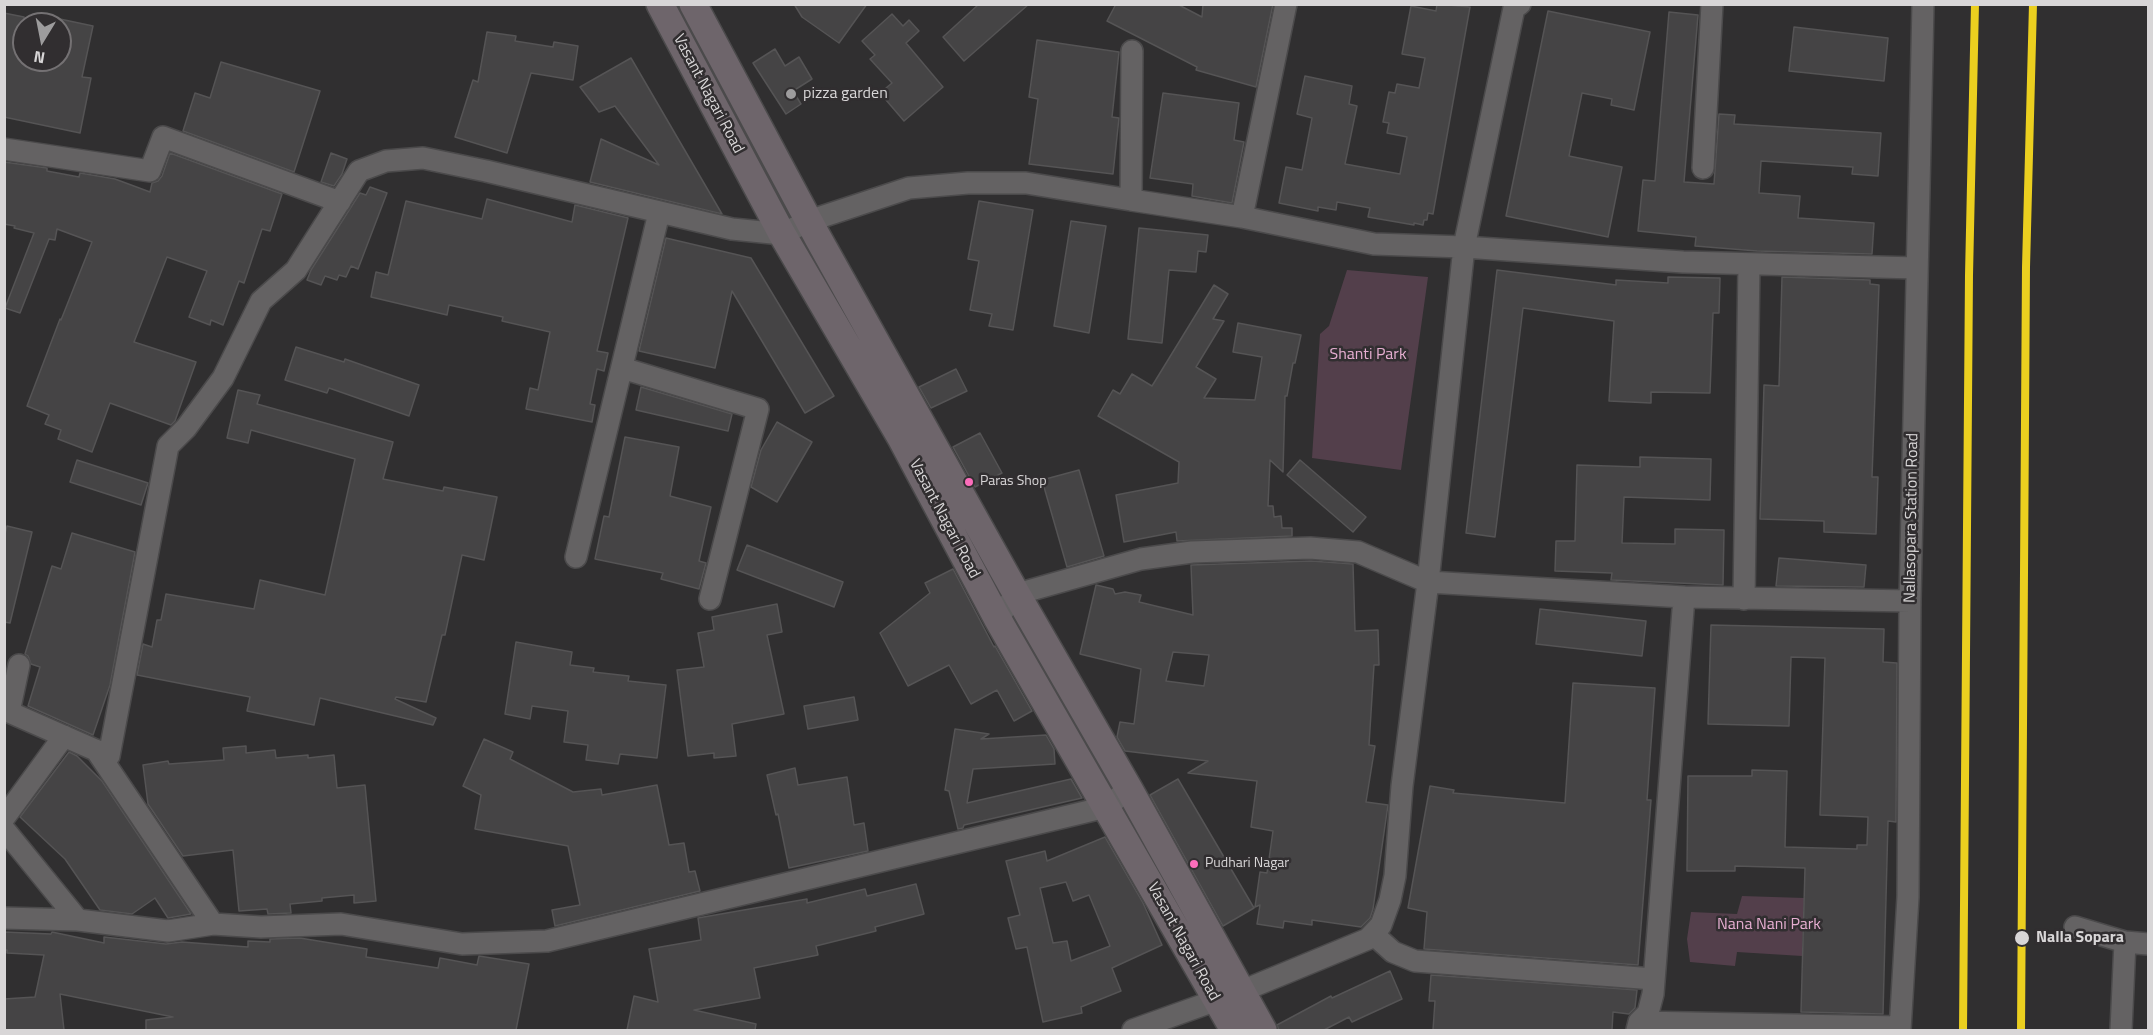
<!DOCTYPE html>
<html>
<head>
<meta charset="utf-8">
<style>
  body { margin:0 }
  #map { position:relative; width:2153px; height:1035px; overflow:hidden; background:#302f30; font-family:"Titillium Web",sans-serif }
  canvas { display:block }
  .frame { position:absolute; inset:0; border:6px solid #d8d6d7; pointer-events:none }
  .north { position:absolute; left:12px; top:12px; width:60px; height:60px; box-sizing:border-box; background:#312e30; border:2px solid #747173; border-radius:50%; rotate:190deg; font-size:16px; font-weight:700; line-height:24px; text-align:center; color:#d8d6d7 }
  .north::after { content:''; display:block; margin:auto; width:21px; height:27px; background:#9d9c9d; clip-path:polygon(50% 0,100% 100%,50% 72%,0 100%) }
</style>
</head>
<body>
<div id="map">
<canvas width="2153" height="1035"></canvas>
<div class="frame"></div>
<div class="north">N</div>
</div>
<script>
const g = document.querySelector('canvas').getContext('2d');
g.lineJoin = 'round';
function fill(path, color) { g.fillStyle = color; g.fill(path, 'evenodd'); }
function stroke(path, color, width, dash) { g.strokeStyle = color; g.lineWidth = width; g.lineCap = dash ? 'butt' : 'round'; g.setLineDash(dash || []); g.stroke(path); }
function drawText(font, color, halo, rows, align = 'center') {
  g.font = font + ' "Titillium Web",sans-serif'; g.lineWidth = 5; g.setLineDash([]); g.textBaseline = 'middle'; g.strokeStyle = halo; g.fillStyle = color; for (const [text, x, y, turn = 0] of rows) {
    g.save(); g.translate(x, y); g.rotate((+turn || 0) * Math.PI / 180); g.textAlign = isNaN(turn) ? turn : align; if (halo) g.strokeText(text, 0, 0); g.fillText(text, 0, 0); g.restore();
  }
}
const green = new Path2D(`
  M1347 270 1428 277 1401 470 1312 458 1320 334 1329 326Z
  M1742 896 1804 898 1802 956 1737 952 1735 966 1690 962 1687 939 1691 912 1737 914Z`);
const building = new Path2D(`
  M794 4H867L839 43 802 17Z
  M979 4H1029L964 61 943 37Z
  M1116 4H1177L1202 17 1203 4H1273L1256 87 1196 70 1197 67 1107 21Z
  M1437 4 1470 7 1433 214 1428 213 1427 220H1424L1423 225 1414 223V225L1368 217 1370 208 1337 202 1336 210 1318 207V211L1279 203 1286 167 1302 170 1312 118 1297 114 1305 76 1352 86 1349 104 1357 106 1345 164 1400 174 1407 137 1387 133 1389 123 1383 122 1389 92 1395 93 1397 84 1419 88 1425 58 1402 54 1411 6 1436 11Z
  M1548 11 1650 32 1634 110 1611 105 1612 99 1582 93 1569 156 1622 167 1608 237 1506 216Z
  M1669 12 1698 15 1684 182 1714 184 1719 114 1735 115 1734 124 1881 133 1878 176 1852 174 1853 167 1761 161 1759 193 1800 196 1798 218 1874 223 1872 254 1757 251 1695 246 1696 237 1638 231 1643 180 1655 181Z
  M4 13 24 17V60H60V19L93 26 82 77 91 78 80 133 4 117Z
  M892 14 903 26 909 20 919 31 906 43 943 87 904 121 880 93 892 83 870 59 875 55 862 41Z
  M1794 27 1888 38 1884 81 1789 71Z
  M487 32 516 36 515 41 553 47 554 42 578 46 573 80 531 73 507 153 455 137 473 80 478 82Z
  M1037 40 1119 52 1112 117 1119 118 1113 174 1029 164 1038 99 1029 97Z
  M775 49 785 66 799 57 812 79 793 91 801 104 786 114 753 63Z
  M631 58 722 214 590 182 601 139 659 165 615 106 599 112 580 87Z
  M221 62 320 91 294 172 183 131 195 93 210 98Z
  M1163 93 1239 103 1234 140 1244 142 1232 203 1192 196 1193 184 1150 178Z
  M170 153 282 194 270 231 262 229 244 283 239 281 223 325 211 320 210 325 189 317 207 271 167 257 134 342 196 362 175 421 171 425 110 403 92 452 58 439 61 430 45 424 49 415 27 406 60 319 61 320 92 242 57 229 55 240 49 239 20 313 5 308 34 233 14 228 15 226 4 224V162L47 168V171L79 177 80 173 115 179 150 192 152 183 158 181 162 176Z
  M331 153 347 159 342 174 334 186 321 182Z
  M370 187 387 193 358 269 351 266 346 277 339 275 337 280 325 276 321 285 307 280 311 270 360 193 366 195Z
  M487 199 572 222 575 205 628 218 597 351 608 353 604 371 597 369 590 404 595 405 592 422 526 409 530 388 538 390 550 332 502 321 503 317 449 305 447 315 371 297 376 272 388 275 406 201 482 219Z
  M979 201 1033 210 1013 330 989 326 992 314 970 310 979 261 968 259Z
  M1071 221 1106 226 1089 333 1054 326Z
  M1139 228 1208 235 1206 252 1198 251 1196 272 1169 270 1162 343 1128 339Z
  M666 238 751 258 834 396 805 413 732 291 715 368 639 351Z
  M1497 270 1616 285V280L1668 283V277L1720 278 1719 313H1713L1710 393 1651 392V403L1609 401 1614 321 1523 308 1495 537 1466 533Z
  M1782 277 1870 280V284L1879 285 1872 477H1878L1876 534 1824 532V521L1760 519 1764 385 1779 386Z
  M1214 285 1228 294 1213 319 1224 321 1196 367 1216 379 1204 398 1255 400 1262 357 1233 352 1238 323 1301 335 1295 363H1293L1287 396H1285L1283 472 1270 460 1268 506H1273L1274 517 1281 516 1282 528H1292V536L1177 541 1176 532 1124 542 1116 495 1178 483 1179 462 1098 416 1113 390 1120 394 1132 374 1152 386Z
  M296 347 344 362 345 359 419 385 409 416 329 388 327 393 285 380Z
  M956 369 967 391 931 408 919 387Z
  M641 387 732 414 728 431 636 410Z
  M238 390 260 395 257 404 393 442 383 479 443 491 444 487 497 497 484 560 462 555 445 635H442L426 702 396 697 395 699 436 718 433 725 320 698 314 725 247 711 250 697 137 675 143 644 152 647 157 620H161L166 594 254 609 260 580 325 595 355 459 251 430 248 443 227 438Z
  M777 422 812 442 777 502 751 487 761 450Z
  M980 433 1002 473 975 487 953 447Z
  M625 437 679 447 670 496 711 507 699 561 706 563 699 589 661 579 663 573 595 559 604 516 609 517Z
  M1640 457 1711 459 1710 500 1624 497 1622 543 1675 544V529L1724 530 1723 585 1611 580 1612 573 1555 571 1556 541H1575L1577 465 1640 467Z
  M77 460 148 483 141 505 70 482Z
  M1300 460 1366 517 1353 532 1287 475Z
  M1079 470 1104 556 1067 567 1042 480Z
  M7 526 32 532 10 623 4 622V538Z
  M72 533 135 552 110 685 93 735 28 706 40 667 31 664 28 656 25 654 52 566 61 569Z
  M747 545 843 582 834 607 737 570Z
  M1779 558 1866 565 1864 587 1776 586Z
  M1311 561 1353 564 1355 631 1378 630 1379 665H1374L1369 745 1375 746 1366 802 1388 805 1373 909 1370 918 1361 927 1312 920V925L1284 921 1283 928 1257 924 1260 905 1255 907 1260 872 1267 873 1273 831 1251 827 1257 781 1188 773 1208 761 1125 751 1117 737 1120 722 1134 724 1141 669 1080 654 1096 585 1113 589 1115 594 1125 592 1141 595 1139 602 1193 615 1191 565ZM1173 652 1209 655 1204 686 1166 681Z
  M953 569 994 647 995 646 1032 711 1014 721 997 690 971 704 949 665 908 686 880 633 930 593 925 583Z
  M777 604 782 632 767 635 784 714 732 724 736 756 714 758V753L688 756 677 670 704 667 698 633 714 630 712 617Z
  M1540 609 1646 621 1642 656 1536 644Z
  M1711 625 1884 629 1883 662 1897 663 1896 822 1888 821 1883 1014 1801 1012 1805 868 1735 866V871H1687L1688 776H1752V770L1787 771 1785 847 1857 849V845H1867L1868 817 1820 815 1825 658 1791 657 1789 726 1708 724Z
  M516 642 572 652 570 665 594 668 593 672 629 676 628 681 666 685 657 758 620 754 618 764 586 760 588 745 564 742 568 711 532 706 530 719 505 714Z
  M1573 683 1655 688 1647 800H1651L1638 965 1424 949 1427 912 1408 908 1430 786 1454 790 1453 793 1565 803Z
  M854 697 858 720 808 729 804 706Z
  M955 729 989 734 981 739 1046 735 1054 749 1055 764 973 769 967 803 1071 779 1082 798 964 825 963 828 958 829 949 791 945 790Z
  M484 739 513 752 510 759 573 792 601 789 602 795 657 785 669 845 684 843 689 872 695 871 700 891 555 926 552 910 580 905 568 846 475 829 481 795 463 786Z
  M246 746V753L275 750 276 758 308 755V758L334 755 337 788 365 785 376 901 354 903V895L322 898V901L290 904 291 913 268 914 267 909 239 911 233 850 183 856 148 804 143 765 168 761 169 764 224 760 223 748Z
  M69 752 77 756 102 781 191 914 168 918 155 898 132 914 100 910 65 859 20 817Z
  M795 768 798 785 847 777 854 825 864 823 868 851 789 868 778 814 776 815 767 775Z
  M1178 779 1254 908 1223 926 1150 795Z
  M1105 837 1143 903 1162 945 1112 968 1121 991 1081 1007 1082 1013 1043 1022 1027 947 1016 949 1008 918 1020 915 1006 861 1045 851 1047 861ZM1066 882 1073 901 1089 895 1110 946 1071 961 1067 941 1053 943 1040 888Z
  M916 884 924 914 875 927 876 931 816 946 818 955 754 968 760 998 694 1010 756 1024 755 1030H627L634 996 658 1002 649 949 701 940 698 918 807 899V903L865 889 867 896Z
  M4 932 51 934 52 932 104 943V937L166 944 182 942 248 947V941L270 942V939L300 938 367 949 366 957 438 968 440 958 477 965 479 956 529 964 516 1030H146V1020L173 1017 60 994 64 1030H4V999L35 997 44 955 7 953V950H4Z
  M1390 971 1402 999 1352 1022 1349 1017 1324 1030H1279L1277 1025 1331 996 1332 998Z
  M1431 975 1637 990 1635 1008 1629 1014 1613 1012 1612 1030H1433L1435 1001H1429Z`);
const minor = new Path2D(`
  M1132 51 1131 200 1242 217 1374 244 1464 247 1683 262 1917 268
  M4 149 150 171 163 137 340 202
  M1703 168 1712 4
  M1242 217 1286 4
  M622 368 758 409 710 599
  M576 557 659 213
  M1744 599 1749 264
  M997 618 1017 594 1141 559 1192 552 1310 548 1358 552 1428 582 1684 597 1910 601
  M19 665 9 712 109 756 168 446 186 428 223 378 261 301 296 270 359 171 386 161 423 158 486 171 732 229 782 234 809 221 909 188 968 183H1026L1131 200
  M96 750 213 924
  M4 818 64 736
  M4 829 78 920
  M4 918 78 920 168 931 213 924 261 927 341 924 462 944 547 941 1106 807 1129 789
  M2075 927 2125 942 2148 944
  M1373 934 1393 952 1415 961 1654 979
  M1639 1022 1900 1027
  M1133 1030 1242 991 1368 939 1381 925 1390 900 1395 876 1402 786 1428 582 1464 247 1514 8 1520 4
  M1637 1030 1639 1022 1648 1013 1653 994 1684 597
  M1900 1030 1908 897 1910 601 1923 4
  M2121 1030 2125 942`);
const major = new Path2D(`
  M660 4 782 234 901 438 997 618 1234 1030
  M693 4 818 238 1012 586 1129 789 1263 1030`);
const rail1 = new Path2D(`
  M1963 1030 1969 275 1975 4
  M2021 1030 2026 267 2033 4`);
const markers = [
  [791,94,6,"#9d9c9d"],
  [969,482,5,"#fb6dba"],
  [1194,864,5,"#fb6dba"],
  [2022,938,8,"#d8d6d7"]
];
const busNames = [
  ["Paras Shop",980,482],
  ["Pudhari Nagar",1205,864]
];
const streetNames = [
  ["Vasant Nagari Road",708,94,62],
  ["Nallasopara Station Road",1912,518,-89],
  ["Vasant Nagari Road",944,519,62],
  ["Vasant Nagari Road",1183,942,61]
];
const poiNames = [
  ["pizza garden",803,94]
];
const parkNames = [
  ["Shanti Park",1368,355],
  ["Nana Nani Park",1769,925]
];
const stopNames = [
  ["Nalla Sopara",2036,938]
];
fill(green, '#533f4b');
fill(building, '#454445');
stroke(building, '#555455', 1.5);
stroke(minor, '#4b4a4b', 24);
stroke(major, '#4b4a4b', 30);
stroke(minor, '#646263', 21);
stroke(major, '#6e656b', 27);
stroke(rail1, '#ebcf1f', 8);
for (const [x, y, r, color] of markers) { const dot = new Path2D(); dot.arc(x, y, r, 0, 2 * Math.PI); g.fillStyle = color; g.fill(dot); stroke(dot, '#312e30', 2); }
drawText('14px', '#d8d6d7', '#312e30', busNames, 'left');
drawText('16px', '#d8d6d7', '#312e30', streetNames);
drawText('16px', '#d8d6d7', '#312e30', poiNames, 'left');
drawText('16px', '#e6aed1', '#312e30', parkNames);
drawText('bold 16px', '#d8d6d7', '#312e30', stopNames, 'left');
</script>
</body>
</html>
